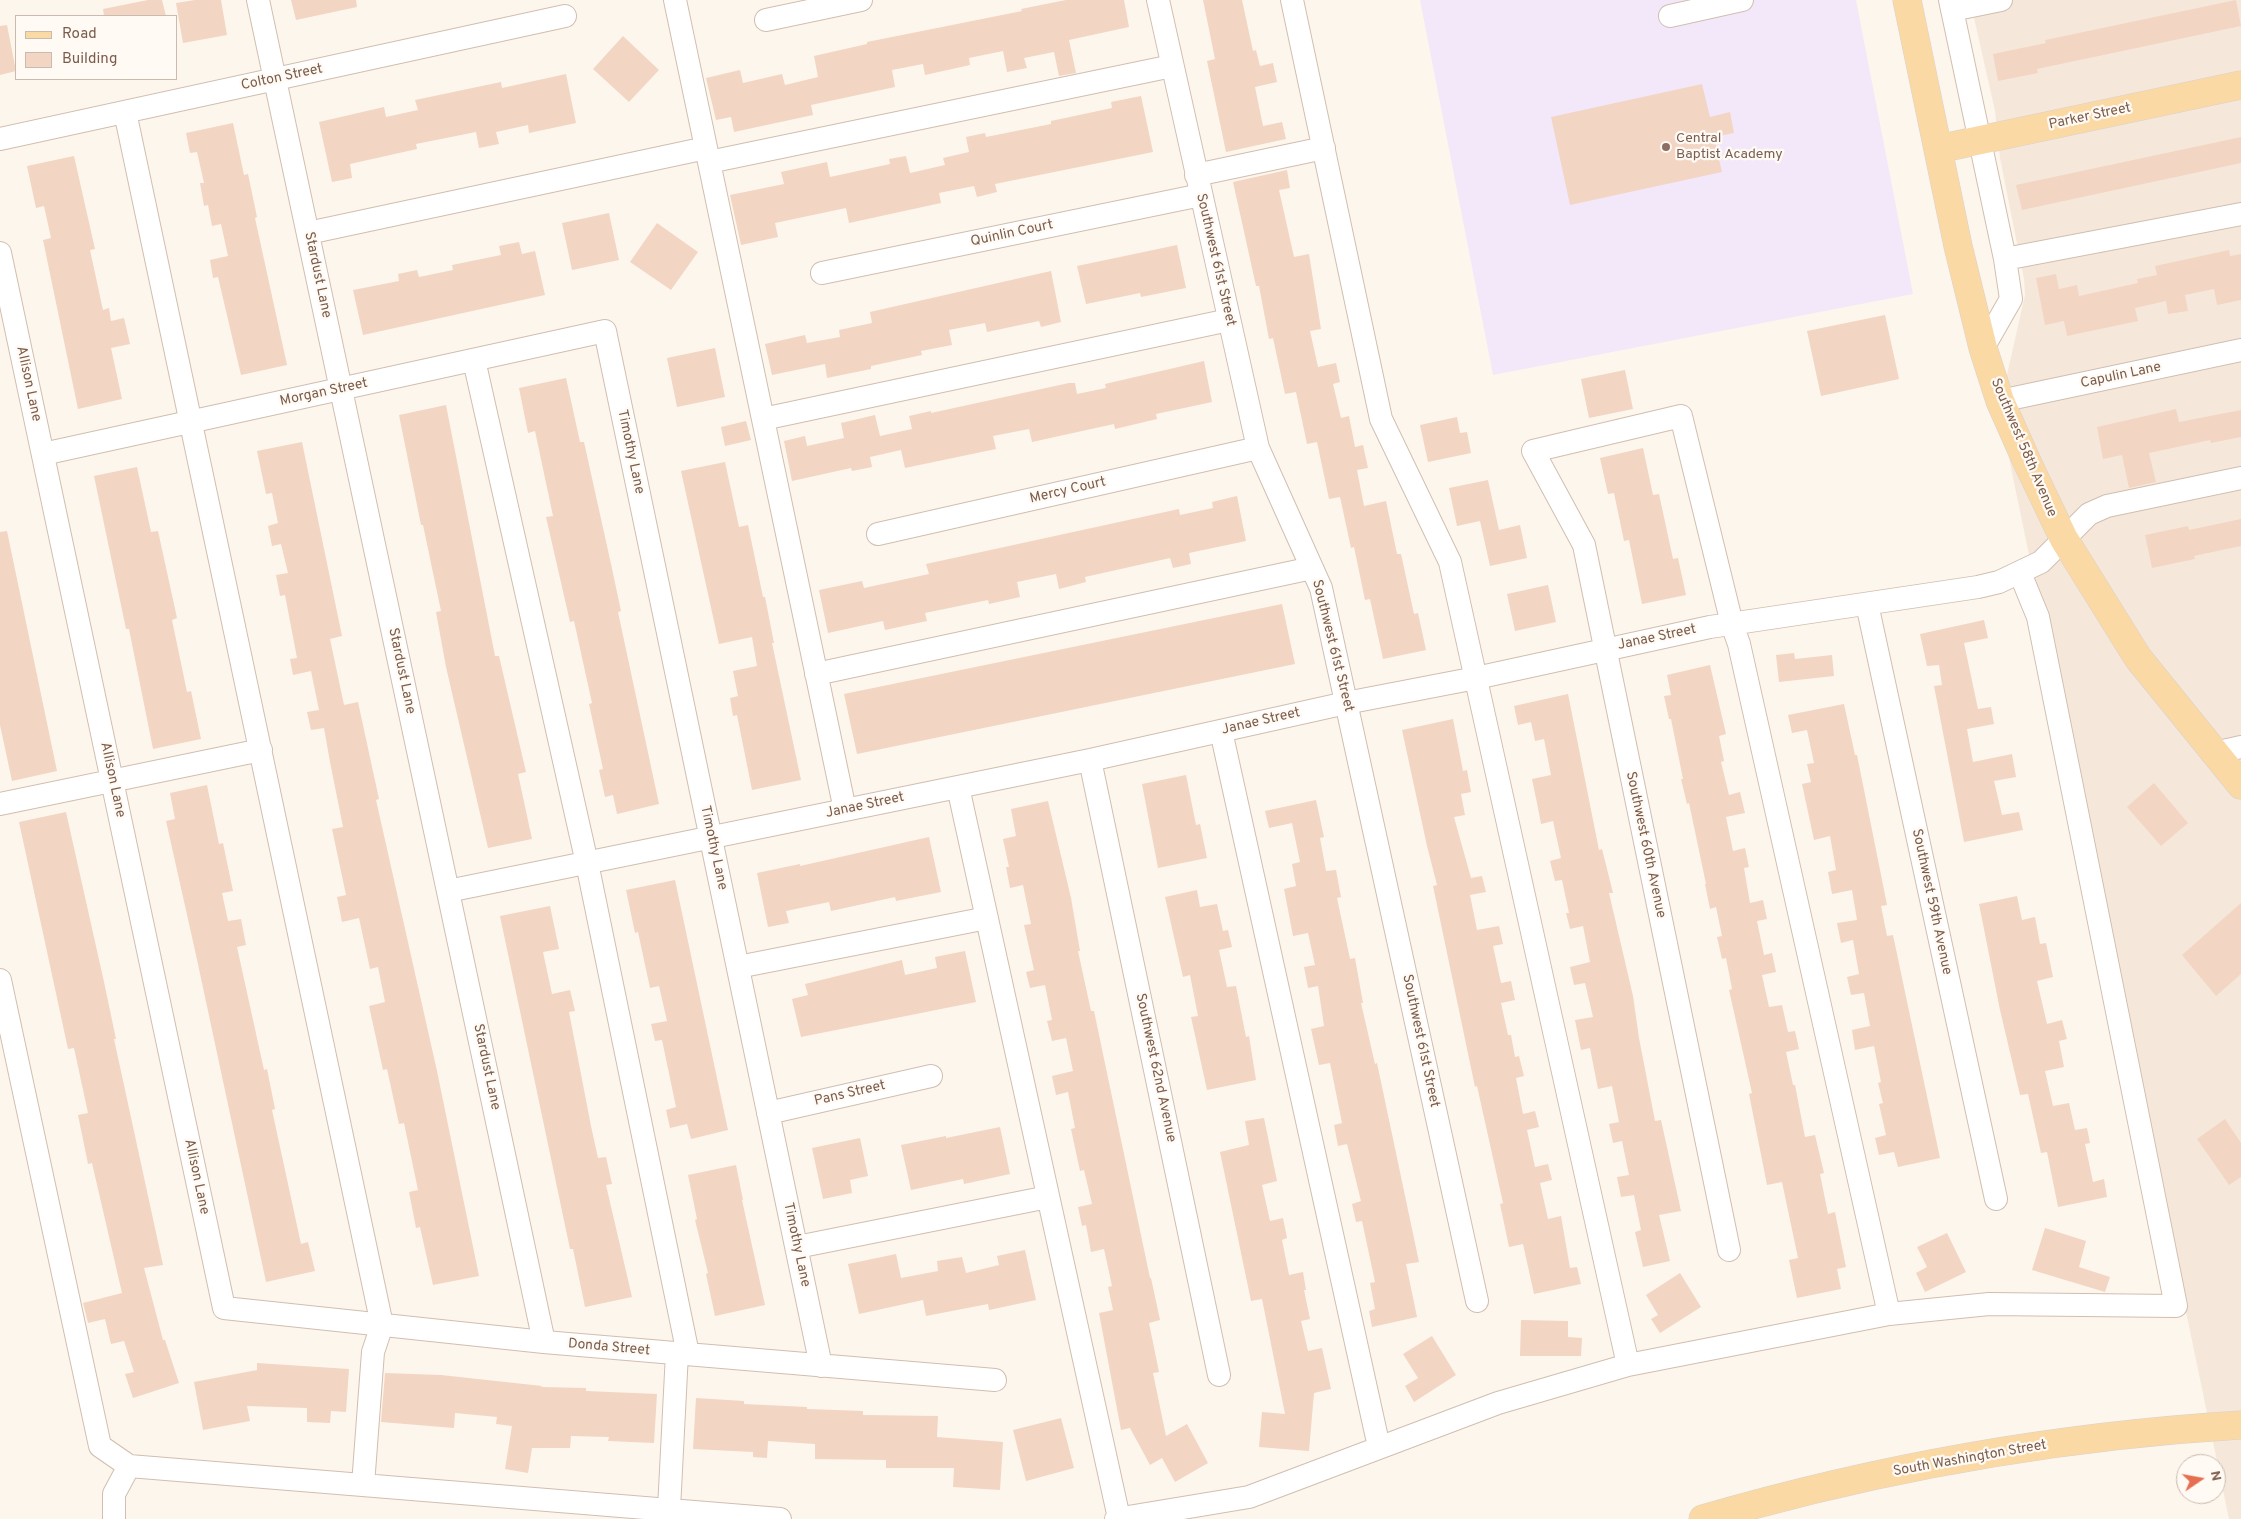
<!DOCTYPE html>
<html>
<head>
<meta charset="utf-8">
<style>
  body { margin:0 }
  #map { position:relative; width:2241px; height:1519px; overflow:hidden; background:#fdf6ec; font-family:Overpass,sans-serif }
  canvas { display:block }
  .legend { position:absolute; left:15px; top:15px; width:162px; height:65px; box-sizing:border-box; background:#fffaf3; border:1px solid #cabbb1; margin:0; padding:6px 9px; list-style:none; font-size:15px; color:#7a5c4d }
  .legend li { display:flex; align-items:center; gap:10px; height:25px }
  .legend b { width:25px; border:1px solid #cabbb1 }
  .north { position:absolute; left:2176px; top:1454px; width:50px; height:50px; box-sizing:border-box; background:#fffaf3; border:1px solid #cabbb1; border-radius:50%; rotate:78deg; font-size:14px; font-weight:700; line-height:20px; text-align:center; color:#7a5c4d }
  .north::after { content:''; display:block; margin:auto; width:18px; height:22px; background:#e76f51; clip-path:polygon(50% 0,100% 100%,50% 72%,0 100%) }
</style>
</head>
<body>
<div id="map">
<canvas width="2241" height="1519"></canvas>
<ul class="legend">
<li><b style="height:6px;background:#fbd9a5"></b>Road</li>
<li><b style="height:14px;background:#f3d5c3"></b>Building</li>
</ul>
<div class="north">N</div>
</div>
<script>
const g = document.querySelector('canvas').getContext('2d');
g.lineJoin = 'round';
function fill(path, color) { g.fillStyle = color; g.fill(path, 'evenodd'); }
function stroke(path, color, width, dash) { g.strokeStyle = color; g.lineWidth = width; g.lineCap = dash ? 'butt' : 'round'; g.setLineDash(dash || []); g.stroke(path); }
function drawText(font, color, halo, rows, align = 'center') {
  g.font = font + ' Overpass,sans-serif'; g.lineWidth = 4.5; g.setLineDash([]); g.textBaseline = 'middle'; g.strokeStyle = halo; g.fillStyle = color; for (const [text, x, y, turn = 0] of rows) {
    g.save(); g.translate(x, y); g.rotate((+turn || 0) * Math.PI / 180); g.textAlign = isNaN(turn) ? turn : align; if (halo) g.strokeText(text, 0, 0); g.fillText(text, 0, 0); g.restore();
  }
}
const residential = new Path2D(`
  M1970 0H2241V1519H2229L1999 410 2025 295 2024 279 2000 158 1995 111Z`);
const education = new Path2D(`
  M1420 0H1856L1913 294 1493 375Z`);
const building = new Path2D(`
  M148 0H162L166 16H104L103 9Z
  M195 0H221L227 35 183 43 176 3Z
  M291 0H356L357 7 296 20Z
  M1066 0H1124L1129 27 1069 40 1076 73 1059 76 1054 52 1024 58 1027 68 1007 72 1003 51 969 58 970 65 925 75 923 64 892 70 895 87 811 105 813 115 734 132 731 117 716 120 706 78 740 70 743 83 782 74 785 85 818 77 814 56 867 44V42L1022 11 1021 9Z
  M1203 0H1242L1253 51 1256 50 1260 66 1273 63 1277 82 1255 87 1263 126 1282 122 1286 139 1226 152 1207 61 1215 59Z
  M2236 0 2241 26 2037 69 2038 73 1998 81 1993 54 2046 43 2045 40Z
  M7 25 16 71 0 75V26Z
  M623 36 659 70 629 102 593 69Z
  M566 74 576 123 529 133 528 125 496 132 499 144 479 148 476 132 416 144 417 149 350 164 352 178 332 182 319 122 384 107 386 117 418 110 415 100 501 82 502 88Z
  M1702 84 1710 117 1730 112 1734 133 1714 137 1722 172 1570 205 1551 117Z
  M1141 96 1153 152 995 184 997 192 977 197 974 186 939 193 941 203 849 223 846 208 775 223 778 237 741 245 730 195 784 184 781 172 827 162 830 177 890 164 889 159 906 156 910 173 945 165 943 158 969 152 966 137 985 133 986 137 1051 124V121L1112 108 1111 102Z
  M233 123 244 175 248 174 257 217 255 218 287 365 241 375 218 277 213 278 210 260 228 256 221 224 212 226 208 205 204 206 200 183H204L197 152 190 153 186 133Z
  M2241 137V163L2022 210 2016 185Z
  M74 156 95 249 90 250 103 310 109 308 111 321 124 318 130 344 111 348 122 399 78 409 43 240 51 238 44 206 36 208 27 166Z
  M1287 170 1290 188 1279 190 1294 257 1309 254 1321 329 1310 331 1318 367 1336 363 1340 382 1333 384 1341 418 1349 416 1355 447 1363 445 1368 468 1357 470 1364 506 1386 501 1397 554H1401L1414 614 1418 613 1426 650 1383 659 1370 599 1365 600 1354 547 1351 548 1340 497 1329 499 1317 442 1307 444 1296 392 1285 394 1273 338 1269 339 1259 286H1256L1233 182Z
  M609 213 619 260 572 270 562 223Z
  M657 223 698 252 671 290 630 262Z
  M519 242 522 254 535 251 545 295 363 335 353 290 399 281 398 274 417 270 419 277 453 270 452 265 501 255 499 246Z
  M1177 245 1186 288 1141 297 1140 293 1086 304 1077 266Z
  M2229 250 2230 256 2241 254V300L2217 305 2214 289 2185 295 2188 311 2168 314 2166 301 2135 308 2138 321 2067 336 2064 321 2045 325 2036 278 2056 274 2059 289 2077 285 2079 296 2138 283 2137 279 2157 275 2155 266Z
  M1051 271 1061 322 1041 327 1039 321 987 332 985 323 949 330 952 345 921 351 922 355 871 366V369L827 378 825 364 772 375 765 344 805 335 807 343 840 337 839 330 872 323 870 312Z
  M1885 315 1899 379 1821 396 1807 331Z
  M715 348 725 397 677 407 667 358Z
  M1204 361 1212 402 1156 414 1157 419 1115 429 1114 424 1032 442 1029 429 993 436 996 449 905 468 901 450 870 457 872 467 852 471 851 468 792 481 784 441 805 436 807 446 844 438 841 423 875 415 880 436 912 429 909 416 931 411V413L1069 383H1075L1077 394 1106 388 1105 384Z
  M1625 370 1633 409 1589 418 1581 379Z
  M566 378 580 442H584L611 564 621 611 618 612 659 804 617 814 613 795 605 797 599 770 603 769 589 704 592 703 574 621 570 622 546 517 553 516 535 431 528 433 519 388Z
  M446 405 495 656H499L526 772 518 774 532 839 488 848 446 667 436 612 441 611 423 525H421L399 415Z
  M2176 409 2179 422 2241 410V437L2211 443 2210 440 2149 453 2156 482 2129 488 2122 455 2103 459 2097 427Z
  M1457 417 1460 433 1467 432 1471 453 1428 462 1420 425Z
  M746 421 751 440 725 446 721 427Z
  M302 442 342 636 330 639 344 705 358 702 379 799 376 800 437 1071 479 1276 433 1285 420 1227 416 1228 409 1192 418 1190 404 1123 399 1124 387 1069 383 1070 369 1006 385 1002 378 967 370 969 359 918 342 922 337 897 346 895 332 829 343 827 330 762 324 728 311 730 307 712 319 710 311 671 293 675 290 659 297 658 285 595 280 596 276 575 288 573 281 544 272 546 268 526 278 523 272 493 266 494 257 451Z
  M1643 448 1653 495 1659 494 1673 559 1678 558 1686 595 1642 604 1629 540 1624 541 1614 493 1608 494 1600 458Z
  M725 462 739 527 748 525 763 597H765L774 643H772L801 780 752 790 737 715 733 716 730 698 738 696 733 671 757 666 752 637 719 644 681 471Z
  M137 467 151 532 158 531 177 618 172 620 187 692 191 691 201 739 153 749 129 629H126L94 476Z
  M1488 480 1499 530 1520 525 1527 558 1490 566 1480 521 1457 526 1449 488Z
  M1237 496 1246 541 1189 553 1191 564 1173 568 1170 558 1085 577 1086 582 1059 589 1056 574 1017 582 1020 597 989 604 988 600 925 613 927 621 885 630 883 621 828 633 819 590 862 581 864 588 929 574 926 564 1179 509 1180 515 1213 508 1212 502Z
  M2241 519V546L2194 556 2195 559 2152 568 2145 535 2188 526 2189 530Z
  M7 531 57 771 12 781 0 725V532Z
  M1548 585 1556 622 1515 631 1507 594Z
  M1282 604 1295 664 857 754 844 694Z
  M1984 620 1988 638 1964 643 1978 709 1991 707 1994 724 1967 729 1973 762 2012 754 2016 777 1994 781 2002 815 2019 812 2023 830 1964 842 1934 686 1942 685 1939 665 1927 666 1920 634Z
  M1794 653 1795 659 1832 655 1834 676 1779 682 1776 655Z
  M1710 665 1726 734 1719 736 1724 761 1721 762 1729 795 1740 792 1745 813 1726 817 1733 851 1745 848 1749 867 1744 868 1750 903 1763 900 1767 919 1757 921 1764 955 1772 953 1776 972 1762 975 1769 1007 1782 1005 1788 1032 1795 1031 1799 1049 1786 1052 1793 1085H1795L1805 1137 1815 1135 1824 1173 1820 1174 1828 1214 1835 1212 1846 1267 1837 1269 1841 1289 1797 1298 1789 1260 1798 1258 1782 1182 1767 1185 1749 1094 1752 1093 1729 990 1732 989 1726 958 1722 959 1717 937 1722 936 1716 907 1710 909 1705 884H1706L1689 803 1687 804 1681 779H1683L1671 719H1669L1664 696 1671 695 1667 675Z
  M1568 694 1599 850 1602 849 1613 893H1609L1633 996 1639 1038 1655 1121 1661 1120 1681 1211 1659 1215 1670 1261 1643 1267 1635 1232 1641 1230 1634 1195 1621 1197 1617 1177 1629 1175 1622 1141 1613 1143 1609 1124 1619 1122 1612 1086 1598 1089 1590 1048 1581 1050 1575 1020 1593 1017 1585 983 1574 985 1570 967 1590 962 1583 926 1570 929 1566 913H1569L1562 880 1555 881 1550 861 1561 858 1553 821 1541 824 1538 808 1532 779 1551 775 1544 739 1535 741 1531 722 1518 725 1514 706Z
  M1844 704 1855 755H1857L1887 905 1881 906 1887 936 1893 935 1940 1158 1898 1167 1894 1152 1879 1155 1875 1138 1886 1135 1879 1104 1883 1103 1878 1083 1881 1082 1874 1046 1855 1050 1852 1030 1870 1026 1864 993 1851 995 1847 977 1859 974 1853 940 1841 943 1837 923 1857 920 1852 890 1832 894 1828 872 1836 870 1830 836 1814 840 1802 784 1811 782 1807 764 1814 763 1807 730 1792 733 1788 715Z
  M1453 719 1463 771 1467 770 1471 792 1461 794 1465 815 1454 817 1471 878 1482 876 1486 892 1470 895 1477 930 1499 926 1503 944 1493 946 1501 983 1511 981 1515 1000 1501 1003 1508 1035H1511L1515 1057 1519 1056 1524 1076 1516 1078 1523 1114 1535 1111 1539 1127 1527 1130 1535 1167 1548 1164 1552 1180 1540 1183 1548 1219 1561 1216 1570 1268 1577 1267 1581 1284 1534 1294 1523 1244 1509 1247 1500 1204 1503 1203 1477 1086 1475 1087 1433 886 1437 885 1427 846 1402 730Z
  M1186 775 1196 825 1200 824 1207 858 1158 868 1142 784Z
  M2154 783 2188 823 2161 846 2127 807Z
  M207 785 219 844 223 843 233 891 222 893 228 921 241 919 246 945 237 947 264 1070 267 1069 275 1109 272 1110 301 1244 308 1242 315 1271 266 1282 196 955 166 821 175 819 170 793Z
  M1316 800 1324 837 1320 838 1326 871 1336 870 1341 897 1337 898 1350 959 1355 958 1363 1003H1361L1375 1064 1377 1063 1419 1262 1406 1264 1417 1317 1372 1327 1369 1311 1375 1309 1370 1283 1375 1282 1362 1221 1356 1222 1352 1204 1361 1201 1347 1144 1338 1146 1334 1125 1342 1123 1330 1063 1319 1065 1311 1029 1324 1026 1318 986 1308 988 1304 967 1315 965 1308 933 1293 936 1284 889 1296 886 1292 864 1300 862 1292 823 1269 828 1265 811Z
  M1048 801 1071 898 1080 951H1078L1091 1011H1094L1150 1278H1151L1160 1320 1149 1323 1159 1372 1153 1373 1166 1436 1187 1424 1208 1463 1175 1482 1162 1458 1150 1465 1130 1428 1121 1430 1099 1313 1113 1310 1108 1287 1112 1286 1104 1249 1091 1252 1086 1225 1082 1226 1078 1207 1092 1204 1084 1170 1080 1171 1071 1129 1075 1128 1068 1092 1056 1095 1052 1076 1073 1071 1066 1038 1052 1041 1047 1021 1052 1020 1045 985 1030 988 1026 972 1034 970 1024 925 1031 924 1023 885 1010 888 1006 867H1009L1003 839 1016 836 1011 809Z
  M66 812 104 982 116 1039H114L163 1265 144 1268 163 1340H165L179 1383 133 1398 125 1374 134 1372 124 1341 111 1344 105 1319 88 1323 83 1303 122 1293 92 1163 88 1164 78 1115 88 1113 74 1048 68 1049 19 822Z
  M929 837 941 892 896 901 895 897 831 911 829 902 786 911 789 923 768 927 757 873 800 864V866Z
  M675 880 728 1130 691 1139 687 1124 670 1128 666 1110 676 1107 662 1040 655 1041 651 1024 667 1021 659 986 650 988 638 932 635 933 626 890Z
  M1197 890 1200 907 1217 904 1223 931 1228 930 1232 947 1219 950 1227 987 1236 986 1246 1037 1249 1036 1256 1080 1207 1090 1191 1017 1198 1016 1190 975 1183 977 1165 897Z
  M2017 896 2022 920 2035 917 2040 944 2046 943 2053 977 2037 981 2047 1024 2062 1020 2067 1039 2059 1041 2064 1067 2045 1071 2053 1106 2069 1103 2075 1130 2087 1128 2090 1143 2085 1144 2093 1182 2104 1179 2107 1197 2058 1207 2047 1152 2041 1153 2028 1094 2020 1095 2000 1010 1979 904Z
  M2241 903V974L2216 996 2182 955Z
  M550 906 559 949 543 952 552 994 570 990 575 1011 569 1012 591 1126 598 1158 606 1157 612 1184 606 1185 632 1297 585 1307 573 1249H570L500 916Z
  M965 951 976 1002 801 1037 792 999 808 995 805 984 902 960 905 975 937 968 935 957Z
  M1264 1118 1277 1181 1262 1185 1270 1221 1283 1218 1287 1238 1282 1240 1289 1275 1303 1272 1306 1290H1304L1310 1319 1301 1321 1308 1351 1322 1348 1331 1389 1314 1393 1309 1451 1259 1447 1262 1412 1285 1414 1262 1299 1251 1301 1220 1152 1249 1145 1245 1121Z
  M2225 1119 2241 1143V1177L2229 1185 2197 1139Z
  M1000 1127 1010 1174 964 1184 963 1179 911 1190 901 1145 946 1136V1138Z
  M860 1138 868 1176 850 1180 852 1193 823 1199 812 1148Z
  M736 1165 743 1200H742L765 1305 715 1316 706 1274 708 1273 695 1220 697 1219 688 1175Z
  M2045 1228 2086 1241 2079 1267 2110 1277 2105 1292 2032 1270Z
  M1947 1233 1966 1272 1925 1292 1916 1273 1927 1267 1917 1247Z
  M1025 1250 1036 1300 989 1310 988 1304 926 1316 923 1300 859 1314 848 1264 896 1254 901 1278 938 1271 937 1261 962 1257 966 1273 999 1265 997 1256Z
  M1680 1273 1701 1307 1660 1333 1651 1319 1658 1315 1646 1295Z
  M1521 1320 1568 1321V1337L1582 1338 1581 1356H1520Z
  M1432 1336 1456 1375 1414 1402 1405 1386 1418 1378 1403 1354Z
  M257 1363 349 1369 346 1412 331 1411 330 1423 307 1422V1408L247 1406 250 1421 203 1430 194 1382 257 1370Z
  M385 1373 441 1375 542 1386 541 1387 586 1388V1391L657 1394 654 1443 608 1441 609 1437 571 1436 570 1448H532L528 1473 505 1469 512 1426 496 1424 497 1417 455 1413 454 1428 381 1422Z
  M696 1398 744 1401V1404L807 1407V1409L863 1411V1415L938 1416 937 1437 1003 1442 1000 1490 953 1487 954 1468H886V1460L815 1459V1444L768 1441 767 1458 753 1457V1452L693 1449Z
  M1061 1418 1074 1468 1026 1481 1013 1430Z`);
const minor = new Path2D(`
  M258 0 544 1342
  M675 0 845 810
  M1158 0 1258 448 1321 588 1477 1301
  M1292 0 1381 419 1450 562 1628 1365
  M1950 0 2005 259 2011 299 1983 348
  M1952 10 2001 0
  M1670 16 1742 0
  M766 20 861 0
  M125 112 382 1325 373 1352 363 1485
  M0 139 565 16
  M709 162 1172 66
  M1196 175 1324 148
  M308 233 706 148
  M0 253 224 1308 544 1342 995 1380
  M2005 259 2241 214
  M822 273 1201 195
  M474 360 587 863 688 1354
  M2000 401 2241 350
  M763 419 1229 320
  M43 454 605 331 821 1366
  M878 534 1258 448
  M1867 604 1996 1199
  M816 674 1312 568
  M1221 731 1379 1447
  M2214 753 2241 747
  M1090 760 1219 1375
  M958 787 1119 1518
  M0 804 261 750
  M448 891 1090 760 1346 703 1476 678 1710 627 1978 587 1999 582 2041 562 2089 514 2107 506 2241 478
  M738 967 987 918
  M0 980 100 1446 129 1466 780 1519
  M768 1113 931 1076
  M797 1247 1048 1197
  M1729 1250 1584 545 1533 451 1681 416 1732 624 1739 644 1889 1314
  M669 1509 677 1353
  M114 1519V1494L129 1466
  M1116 1519 1249 1497 1498 1403 1628 1365 1889 1314 1989 1304 2176 1306 2038 617 2020 573`);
const major = new Path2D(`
  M1907 0 1958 246 1983 348 2000 401 2028 464 2064 539 2138 658 2241 785
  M1938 149 2241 85
  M1703 1519C1878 1468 2059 1436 2241 1425`);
const markers = [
  [1666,147,5,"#8d6e63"]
];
const streetNames = [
  ["Colton Street",282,78,-12],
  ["Parker Street",2090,117,-12],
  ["Quinlin Court",1012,234,-12],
  ["Southwest 61st Street",1215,260,77],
  ["Stardust Lane",317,275,78],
  ["Capulin Lane",2121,376,-12],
  ["Allison Lane",28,384,78],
  ["Morgan Street",324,393,-12],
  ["Southwest 58th Avenue",2023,448,67],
  ["Timothy Lane",630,452,78],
  ["Mercy Court",1068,491,-13],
  ["Janae Street",1657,638,-12],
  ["Southwest 61st Street",1332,646,76],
  ["Stardust Lane",401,671,78],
  ["Janae Street",1261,722,-13],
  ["Allison Lane",112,780,78],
  ["Janae Street",865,806,-12],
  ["Southwest 60th Avenue",1645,845,78],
  ["Timothy Lane",713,848,78],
  ["Southwest 59th Avenue",1931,902,78],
  ["Southwest 61st Street",1420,1041,78],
  ["Stardust Lane",486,1067,78],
  ["Southwest 62nd Avenue",1155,1068,78],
  ["Pans Street",850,1094,-13],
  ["Allison Lane",196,1177,78],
  ["Timothy Lane",796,1245,78],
  ["Donda Street",609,1348,5],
  ["South Washington Street",1970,1459,-10]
];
const educationNames = [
  ["Central",1676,139],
  ["Baptist Academy",1676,155]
];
fill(residential, '#f5e8da');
fill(education, '#f3e8fa');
fill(building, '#f3d5c3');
stroke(minor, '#d1beb0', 24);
stroke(major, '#dad1cd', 29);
stroke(minor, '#fff', 22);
stroke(major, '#fbd9a5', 28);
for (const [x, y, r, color] of markers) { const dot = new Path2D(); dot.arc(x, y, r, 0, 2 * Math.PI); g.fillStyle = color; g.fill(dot); stroke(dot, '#fffaf3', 2); }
drawText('14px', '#7a5c4d', '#fffaf3', streetNames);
drawText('14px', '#785e54', '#fffaf3', educationNames, 'left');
</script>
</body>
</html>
